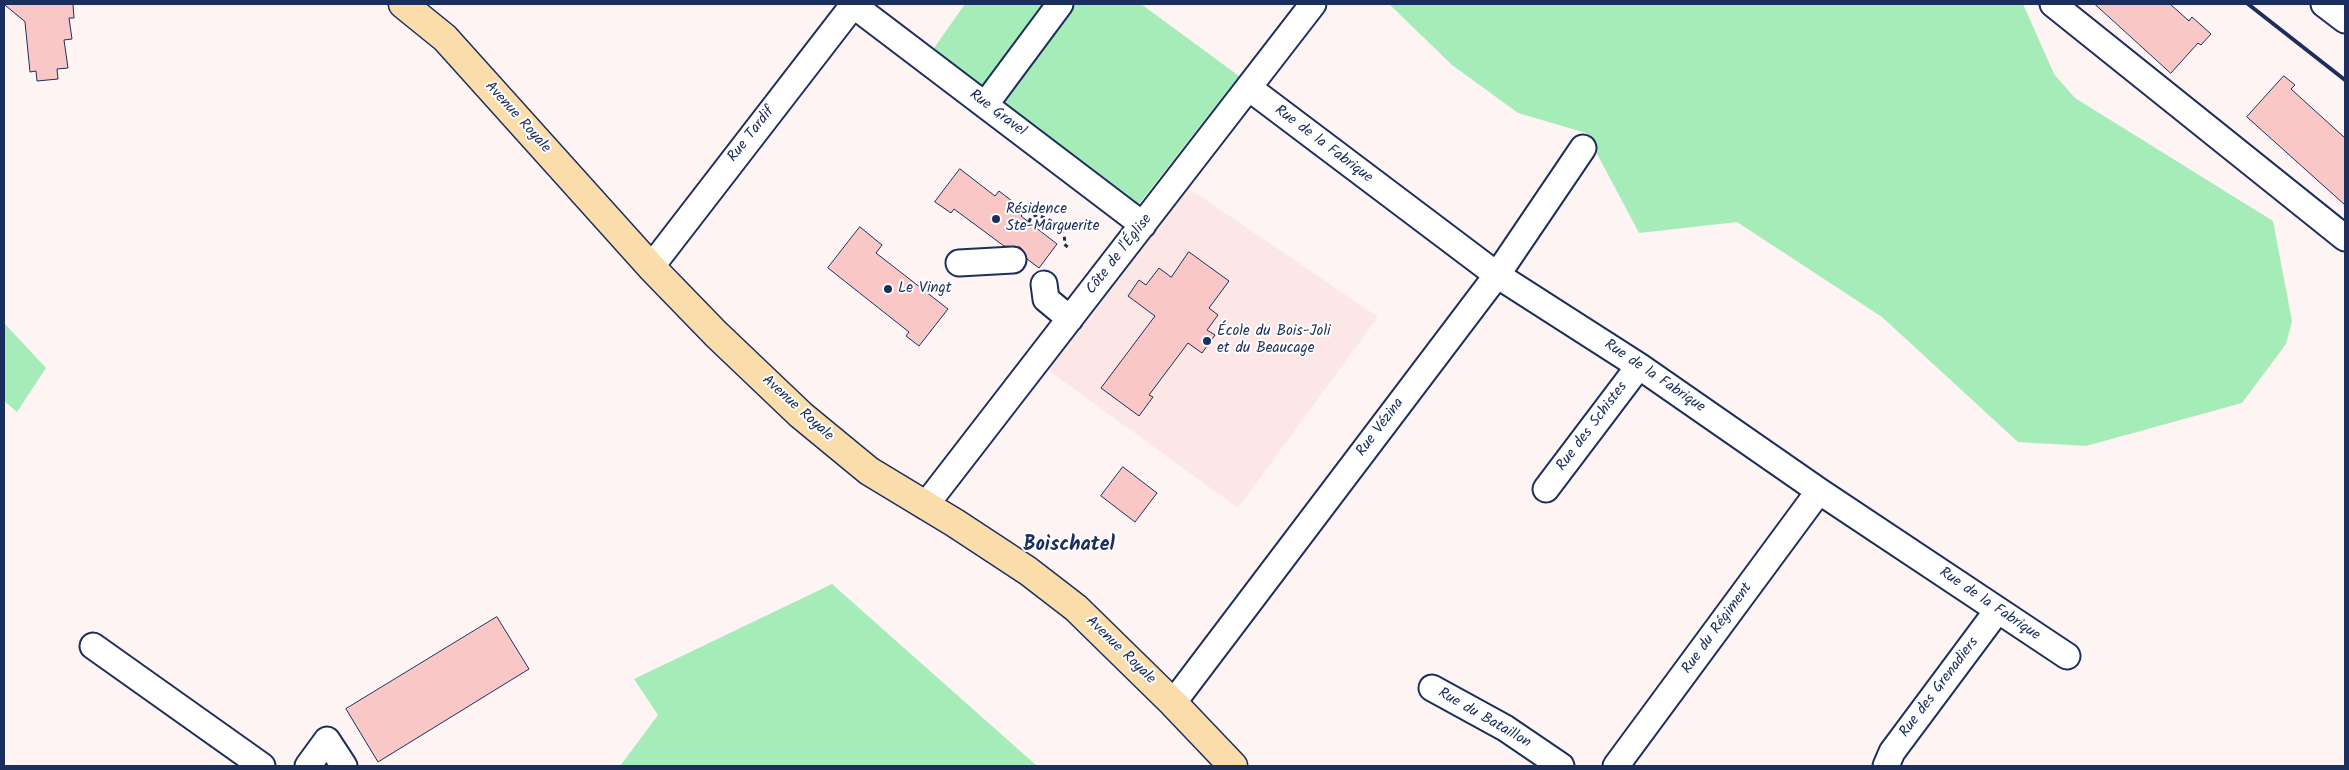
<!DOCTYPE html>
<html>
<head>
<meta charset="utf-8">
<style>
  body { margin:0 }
  #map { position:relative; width:2349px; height:770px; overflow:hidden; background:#fef4f4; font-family:Kalam,sans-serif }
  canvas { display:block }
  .frame { position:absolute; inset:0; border:5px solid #1b2f5e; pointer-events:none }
</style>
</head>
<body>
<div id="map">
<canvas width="2349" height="770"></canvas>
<div class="frame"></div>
</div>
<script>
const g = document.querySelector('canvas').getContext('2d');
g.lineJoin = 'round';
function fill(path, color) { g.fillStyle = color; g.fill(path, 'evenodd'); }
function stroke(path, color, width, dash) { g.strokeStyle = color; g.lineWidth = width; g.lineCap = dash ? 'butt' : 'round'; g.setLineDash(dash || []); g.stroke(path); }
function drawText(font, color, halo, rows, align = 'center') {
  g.font = font + ' Kalam,sans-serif'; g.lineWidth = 4; g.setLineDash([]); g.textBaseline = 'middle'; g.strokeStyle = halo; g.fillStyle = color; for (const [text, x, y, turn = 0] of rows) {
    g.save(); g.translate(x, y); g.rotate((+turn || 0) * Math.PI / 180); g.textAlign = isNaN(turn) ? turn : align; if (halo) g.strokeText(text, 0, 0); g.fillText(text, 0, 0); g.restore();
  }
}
const built = new Path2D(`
  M1178 181 1378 317 1238 508 1037 362Z`);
const green = new Path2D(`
  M965 4H1141L1239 76 1139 204 1124 207 932 51Z
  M1389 4H2023L2054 74 2075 98 2273 221 2292 321 2286 344 2242 403 2086 446 2018 442 1882 317 1737 222 1639 233 1586 133 1518 113 1452 65Z
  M4 323 46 368 17 412 4 401Z
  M832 584 1037 766H620L658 715 634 679Z`);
const building = new Path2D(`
  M4 4H73L74 18H69L72 39 64 40 68 68 57 69 58 79 37 81 36 71 30 72 25 22Z
  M2095 4H2170L2189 21 2192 17 2211 34 2201 45 2198 43 2171 73Z
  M2284 76 2295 85 2291 89 2345 138V205L2247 117Z
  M960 169 995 196 999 191 1025 211 1021 216 1057 244 1039 268 1027 259 1025 253 1020 247 1004 246 954 209 951 213 935 202Z
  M860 227 882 245 876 253 948 309 919 346 906 336 909 332 828 268Z
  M1189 252 1229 281 1209 308 1218 315 1207 330 1215 335 1202 353 1188 343 1149 395 1153 397 1139 416 1101 388 1155 316 1128 296 1139 280 1146 285 1159 268 1171 277Z
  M1123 467 1157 493 1135 522 1101 496Z
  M497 617 529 669 378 762 346 709Z`);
const path = new Path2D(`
  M1029 222 1031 217 1037 215C1050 219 1068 229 1064 244L1070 249`);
const minor = new Path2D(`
  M852 4 1143 225
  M2053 4 2345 238
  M2324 4 2345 20
  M1249 88 1497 275 1639 366 1819 491 2067 656
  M985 105 1060 4
  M959 263 1013 260
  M651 267 854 4
  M1044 284 1046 299 1070 319
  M1546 489 1639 366
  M925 506 1313 4
  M93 646 262 766
  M1432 688 1505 728 1561 766
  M1173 703 1497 275 1583 148
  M308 766 327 740 344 766
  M1616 766 1819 491
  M1886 766 1892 752 1997 611`);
const major = new Path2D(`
  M403 4 445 38 651 267 716 334 801 415 869 471 955 523 1028 571 1076 608 1173 703 1233 766`);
const rail = new Path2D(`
  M2248 4 2345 80`);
const markers = [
  [996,219,5,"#1b2f5e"],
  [888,289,5,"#1b2f5e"],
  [1207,341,5,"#1b2f5e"]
];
const streetNames = [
  ["Rue Gravel",997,114,37],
  ["Avenue Royale",517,118,48],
  ["Rue Tardif",752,135,-52],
  ["Rue de la Fabrique",1323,145,37],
  ["Côte de l'Église",1120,255,-52],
  ["Rue de la Fabrique",1654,377,34],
  ["Avenue Royale",797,409,42],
  ["Rue des Schistes",1593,427,-53],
  ["Rue Vézina",1381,428,-53],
  ["Rue de la Fabrique",1989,605,34],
  ["Rue du Régiment",1718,629,-54],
  ["Avenue Royale",1120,651,44],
  ["Rue des Grenadiers",1940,688,-53],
  ["Rue du Bataillon",1484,719,30]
];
const poiNames = [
  ["Résidence",1006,210],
  ["Ste-Marguerite",1006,227],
  ["Le Vingt",898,289],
  ["École du Bois-Joli",1217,332],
  ["et du Beaucage",1217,349]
];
const districtNames = [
  ["Boischatel",1069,547]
];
fill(built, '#fce7e6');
fill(green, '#a6ecb9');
fill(building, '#f9c8c6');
stroke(building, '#1b2f5e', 1);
stroke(minor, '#1b2f5e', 29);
stroke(major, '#1b2f5e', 31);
stroke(path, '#1b2f5e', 3, [4, 4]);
stroke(minor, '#fff', 25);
stroke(major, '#faddab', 28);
stroke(rail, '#1b2f5e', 4);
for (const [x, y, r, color] of markers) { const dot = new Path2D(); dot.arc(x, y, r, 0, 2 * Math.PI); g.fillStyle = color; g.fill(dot); stroke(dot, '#fff', 2); }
drawText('15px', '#1b2f5e', '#fff', streetNames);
drawText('15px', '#1b2f5e', '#fff', poiNames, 'left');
drawText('bold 20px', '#1b2f5e', '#fff', districtNames);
</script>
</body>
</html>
